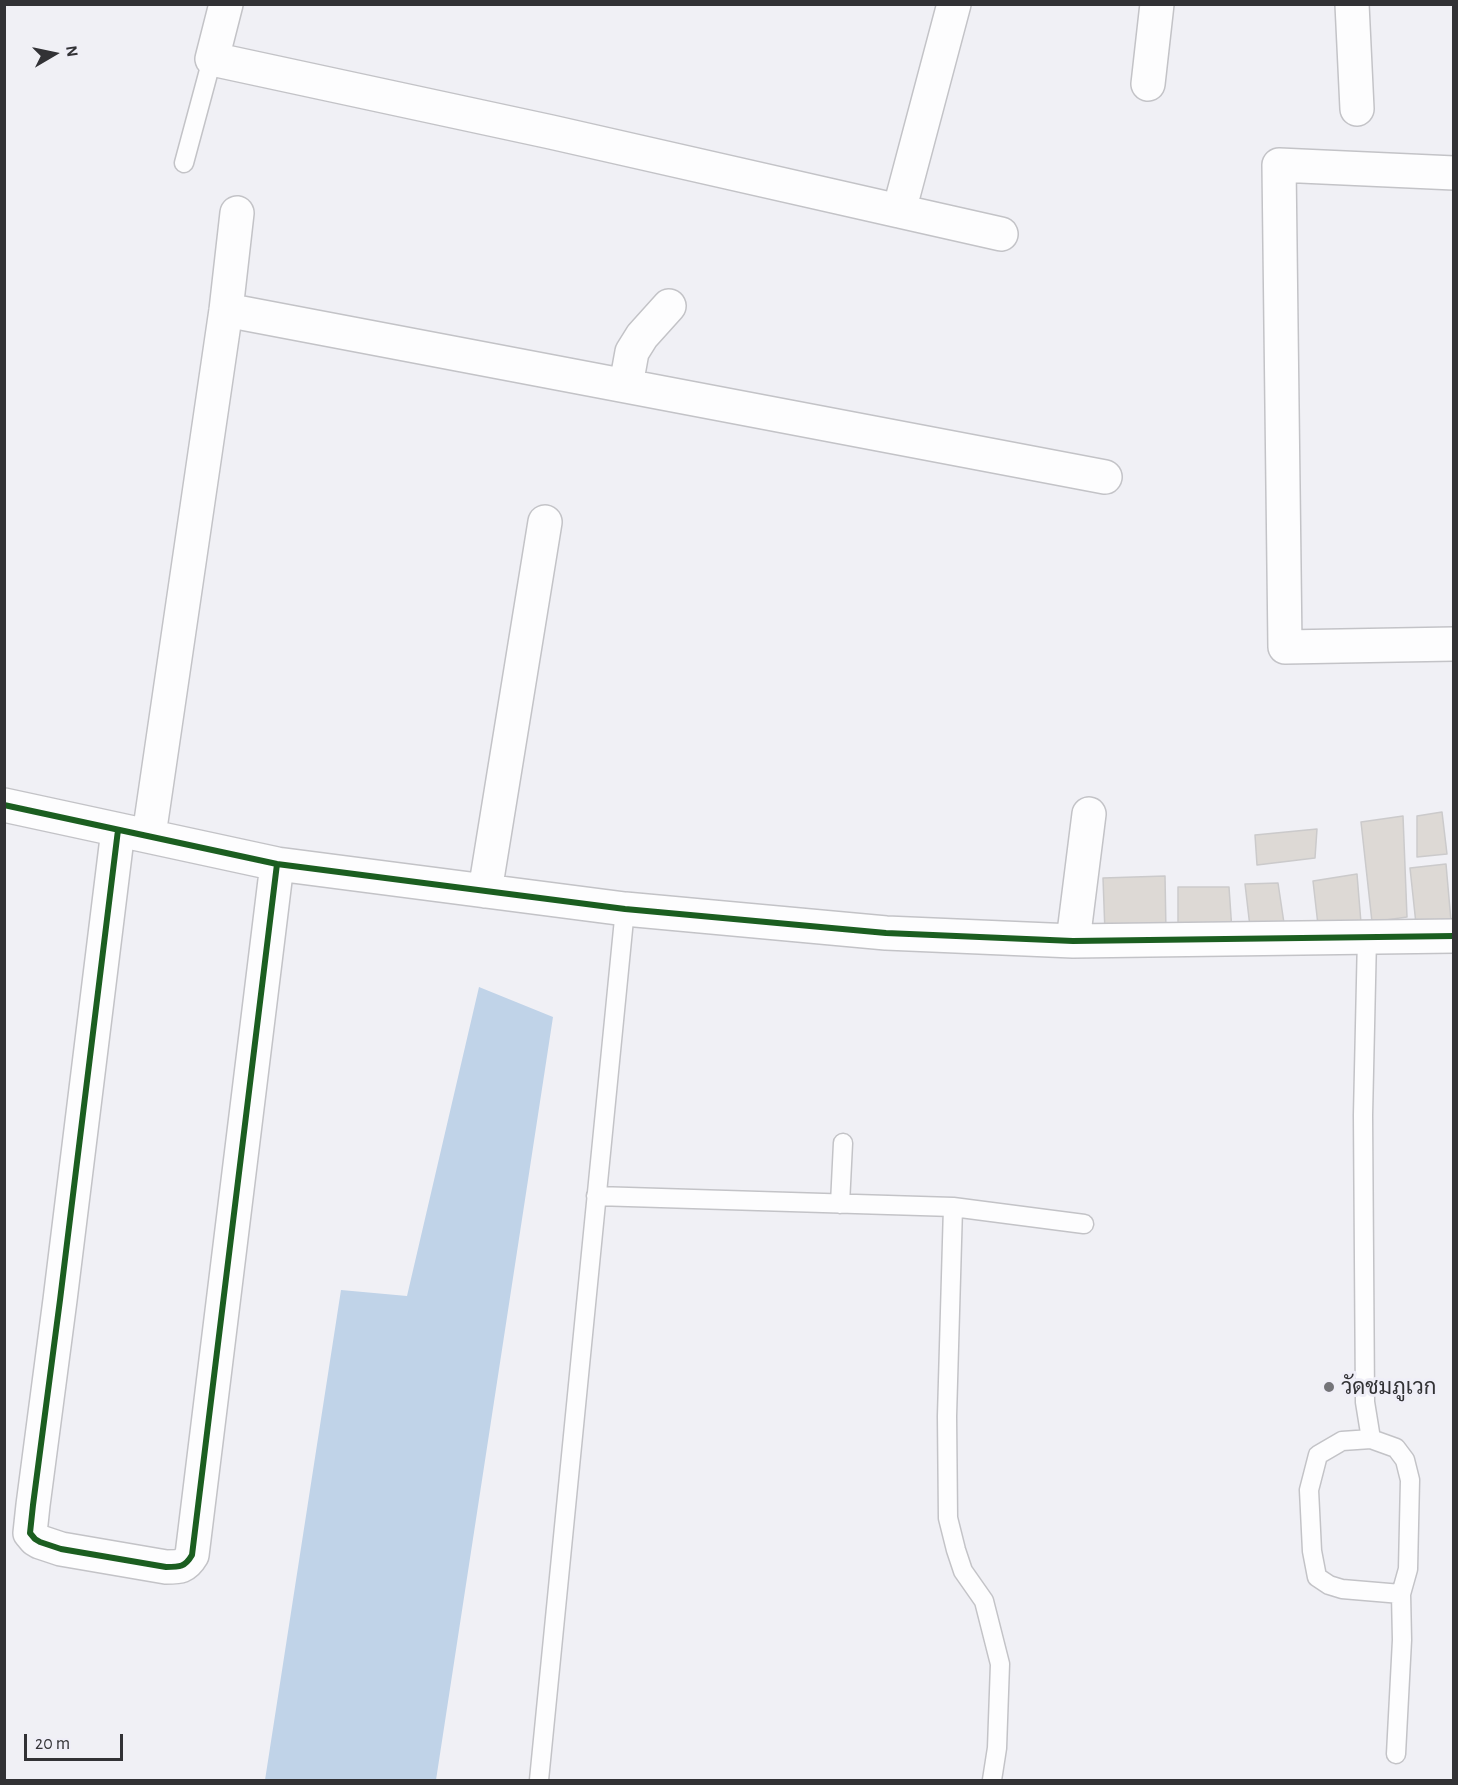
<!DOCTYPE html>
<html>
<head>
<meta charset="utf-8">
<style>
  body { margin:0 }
  #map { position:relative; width:1458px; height:1785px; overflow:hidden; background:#f0f0f5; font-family:"Alegreya Sans",sans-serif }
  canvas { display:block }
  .frame { position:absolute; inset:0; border:6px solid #323235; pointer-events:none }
  .north { position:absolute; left:24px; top:24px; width:60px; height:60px; -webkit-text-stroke:4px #efeef7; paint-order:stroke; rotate:81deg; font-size:16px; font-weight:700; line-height:24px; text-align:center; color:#323235 }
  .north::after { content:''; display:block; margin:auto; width:21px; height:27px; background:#323235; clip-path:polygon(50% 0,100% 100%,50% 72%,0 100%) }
  .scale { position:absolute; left:24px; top:1734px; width:99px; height:27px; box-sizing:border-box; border:3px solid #323235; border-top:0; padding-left:8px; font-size:18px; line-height:21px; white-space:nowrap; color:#323235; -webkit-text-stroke:4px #efeef7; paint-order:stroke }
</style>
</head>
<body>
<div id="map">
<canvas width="1458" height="1785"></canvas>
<div class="frame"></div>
<div class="north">N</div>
<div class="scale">20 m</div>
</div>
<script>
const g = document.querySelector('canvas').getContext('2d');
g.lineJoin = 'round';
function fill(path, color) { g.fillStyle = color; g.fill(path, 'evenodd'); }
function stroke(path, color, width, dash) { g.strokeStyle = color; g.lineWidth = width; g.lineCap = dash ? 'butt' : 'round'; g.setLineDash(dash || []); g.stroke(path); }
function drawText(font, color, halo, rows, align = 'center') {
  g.font = font + ' "Alegreya Sans",Sarabun,sans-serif'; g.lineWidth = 6; g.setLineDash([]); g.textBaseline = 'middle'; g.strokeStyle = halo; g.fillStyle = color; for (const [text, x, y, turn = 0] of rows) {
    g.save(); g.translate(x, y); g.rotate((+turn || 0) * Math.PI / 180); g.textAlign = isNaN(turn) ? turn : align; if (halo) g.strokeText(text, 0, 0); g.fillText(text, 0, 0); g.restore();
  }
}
const water = new Path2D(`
  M479 987 553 1017 436 1780H265L341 1290 407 1296Z`);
const building = new Path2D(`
  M1442 812 1447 854 1417 857V816Z
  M1403 816 1407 917 1372 922 1361 822Z
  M1317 829 1315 858 1257 865 1255 835Z
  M1446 864 1451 921 1416 924 1410 868Z
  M1357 874 1361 923 1318 925 1313 881Z
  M1165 876 1166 932 1105 933 1103 878Z
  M1278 883 1284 923 1250 927 1245 884Z
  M1178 887H1229L1232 931 1178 933Z`);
const lane = new Path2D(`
  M184 163 212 59
  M1367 937 1363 1115 1365 1402 1371 1439 1396 1448 1405 1460 1410 1480 1408 1569 1401 1594 1402 1640 1396 1754
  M596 1196 953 1207 1084 1224
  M840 1204 843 1143
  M953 1207 947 1416 948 1518 956 1550 963 1571 984 1601 1000 1664 997 1748 992 1780
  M1371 1439 1342 1441 1318 1455 1309 1490 1312 1551 1317 1577 1329 1585 1342 1589 1401 1594
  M539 1780 625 909`);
const street = new Path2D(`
  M226 4 212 59 551 132 899 211 954 4
  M1352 4 1357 109
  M1148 84 1157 4
  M1454 173 1279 165 1285 647 1454 644
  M899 211 1001 234
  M226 310 1105 477
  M626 385 632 352 642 336 669 306
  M4 805 277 864 625 909 886 933 1073 941 1454 936
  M118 830 60 1300 33 1505 30 1533 35 1539 40 1542 61 1549 166 1567C180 1567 185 1567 192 1555L277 864
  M149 835 226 310 237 213
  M485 891 545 522
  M1073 941 1089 814`);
const cycleway = new Path2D(`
  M4 805 277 864 625 909 886 933 1073 941 1454 936
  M118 830 60 1300 33 1505 30 1533 35 1539 40 1542 61 1549 166 1567C180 1567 185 1567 192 1555L277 864`);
const markers = [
  [1329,1387,6,"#747478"]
];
const poiNames = [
  ["วัดชมภูเวก",1341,1387]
];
fill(water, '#c0d3e8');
fill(building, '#ddd9d5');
stroke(building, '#cbcacb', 1.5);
stroke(lane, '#c3c3c7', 21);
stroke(street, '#c3c3c7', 36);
stroke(lane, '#fdfdfe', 18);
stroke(street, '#fdfdfe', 33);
stroke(cycleway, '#1b5e20', 6);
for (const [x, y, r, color] of markers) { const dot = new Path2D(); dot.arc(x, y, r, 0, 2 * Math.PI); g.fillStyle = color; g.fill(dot); stroke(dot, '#efeef7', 2); }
drawText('22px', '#323235', '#efeef7', poiNames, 'left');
</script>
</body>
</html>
